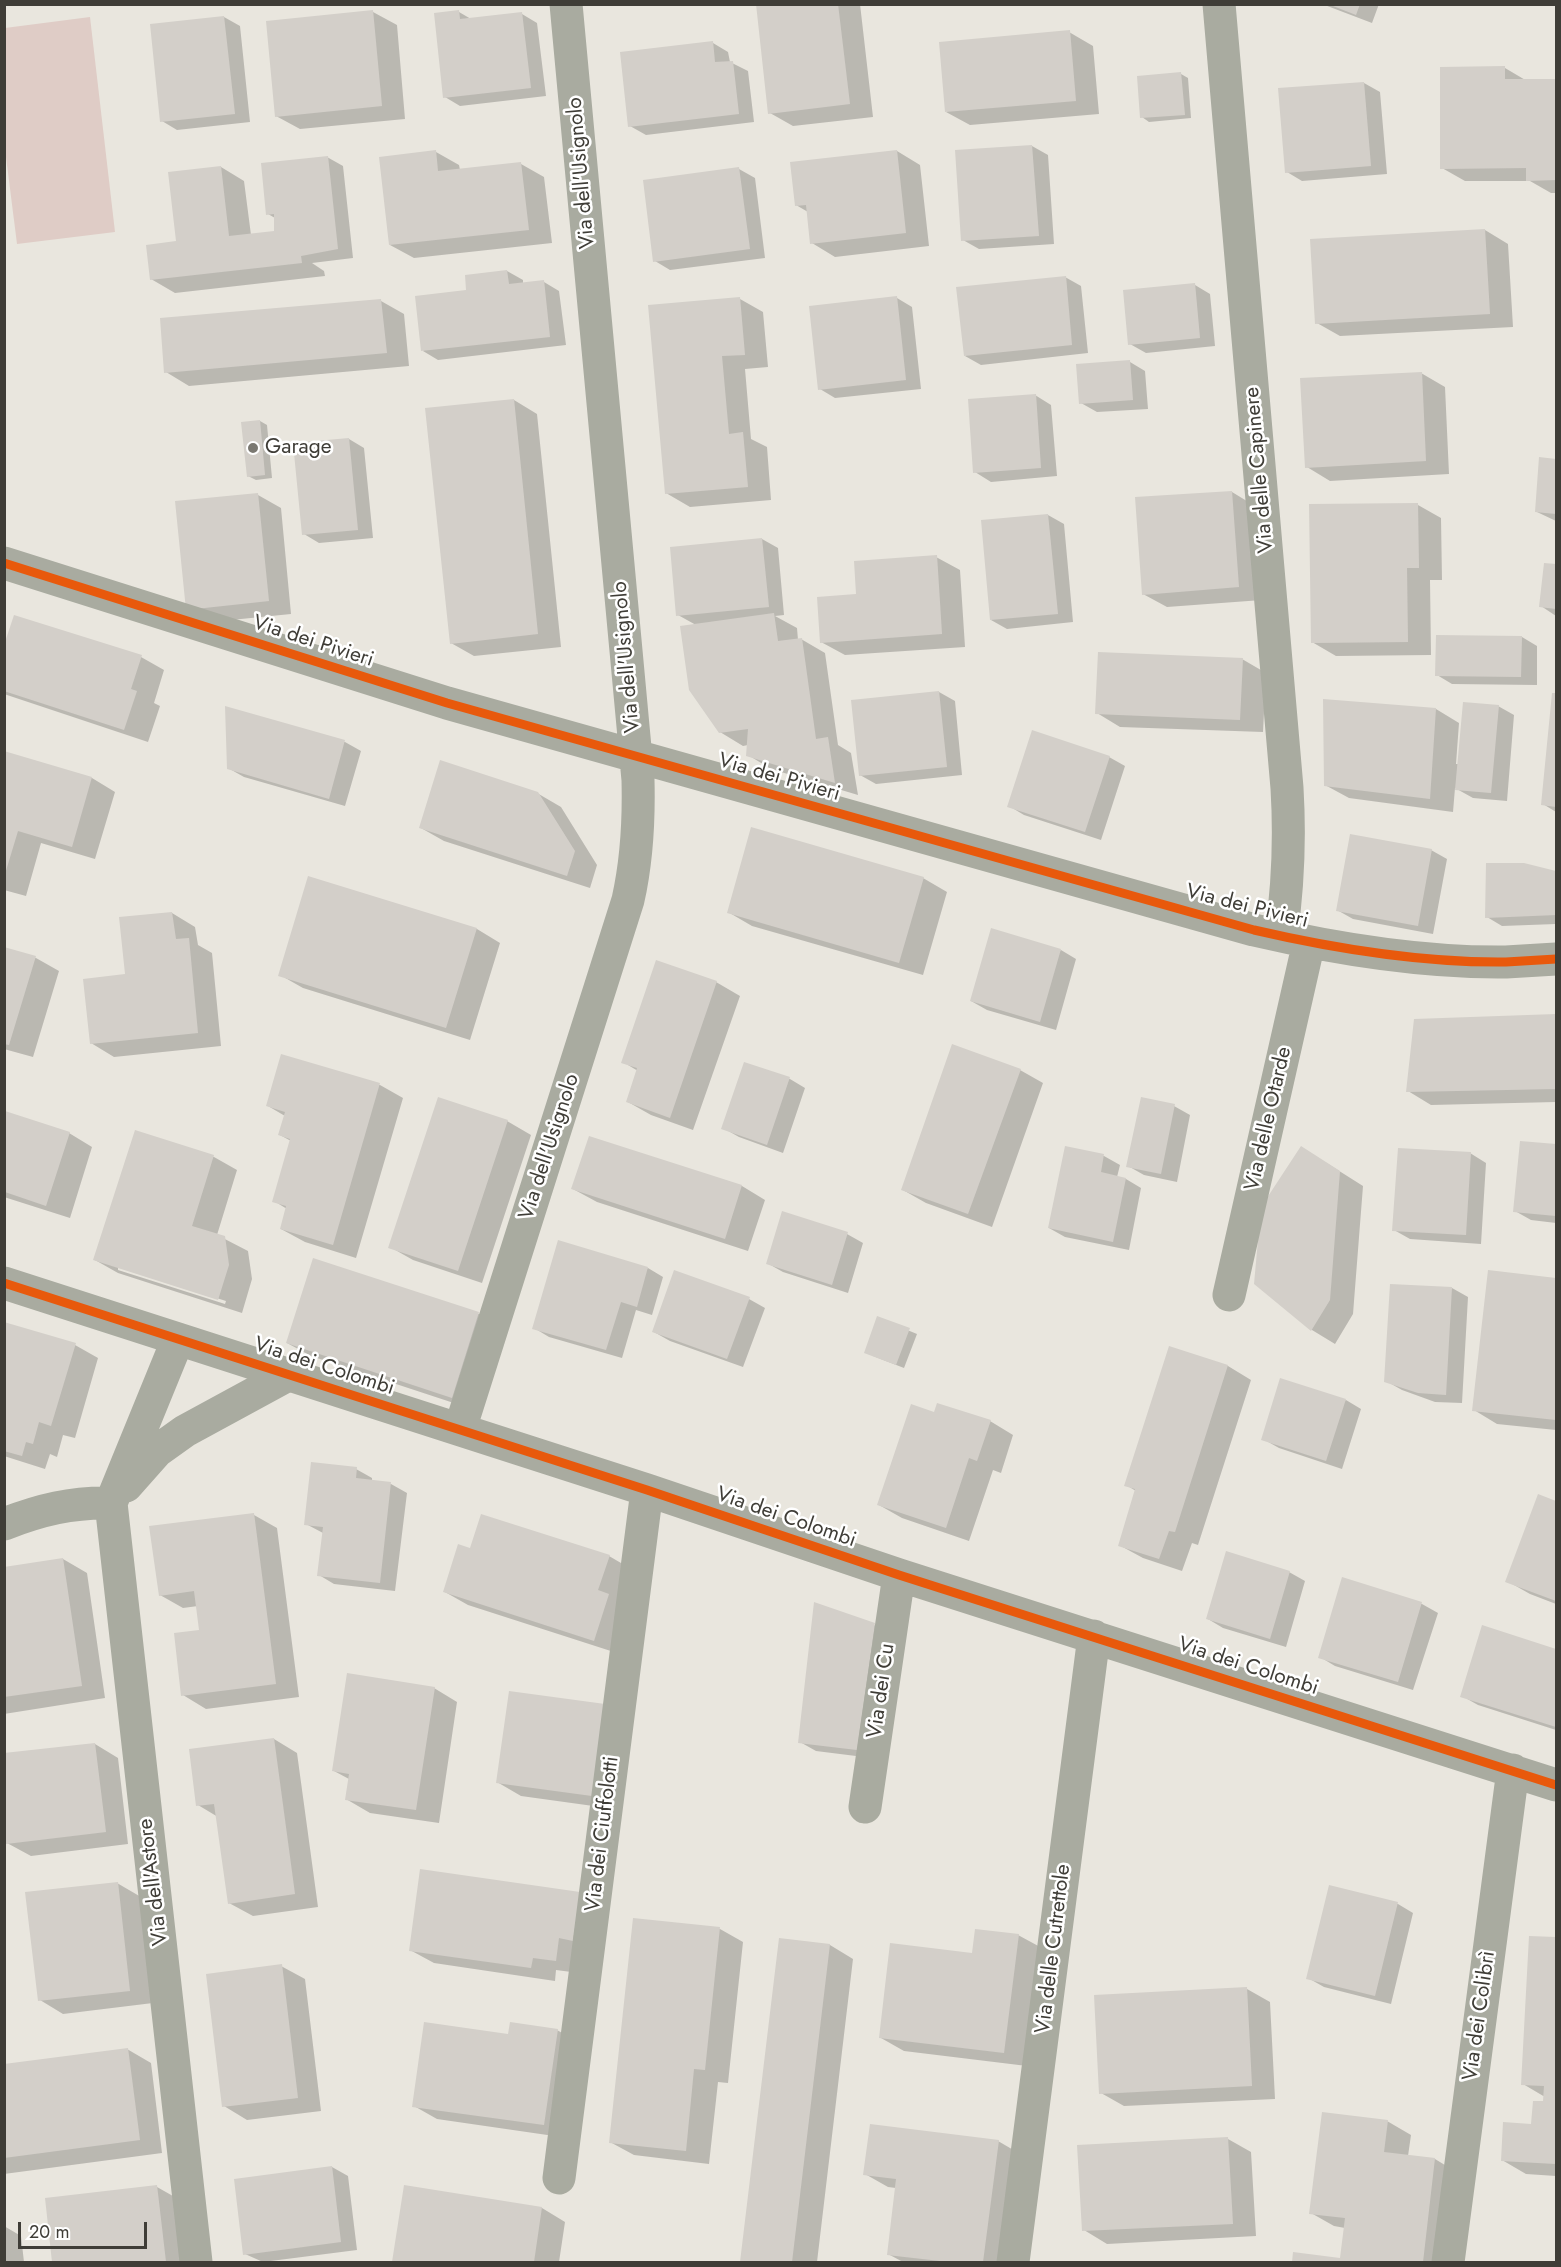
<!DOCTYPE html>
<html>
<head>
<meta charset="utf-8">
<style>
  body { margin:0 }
  #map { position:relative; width:1561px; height:2267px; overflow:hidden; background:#e9e6de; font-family:Jost,sans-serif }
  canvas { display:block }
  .frame { position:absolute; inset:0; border:6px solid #3f3d37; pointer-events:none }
  .scale { position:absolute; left:18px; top:2222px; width:129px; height:27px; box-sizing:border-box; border:3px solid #3f3d37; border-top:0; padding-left:8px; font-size:18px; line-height:21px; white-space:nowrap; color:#3f3d37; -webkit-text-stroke:4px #fff; paint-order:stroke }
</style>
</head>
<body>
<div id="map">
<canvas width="1561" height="2267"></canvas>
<div class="frame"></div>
<div class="scale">20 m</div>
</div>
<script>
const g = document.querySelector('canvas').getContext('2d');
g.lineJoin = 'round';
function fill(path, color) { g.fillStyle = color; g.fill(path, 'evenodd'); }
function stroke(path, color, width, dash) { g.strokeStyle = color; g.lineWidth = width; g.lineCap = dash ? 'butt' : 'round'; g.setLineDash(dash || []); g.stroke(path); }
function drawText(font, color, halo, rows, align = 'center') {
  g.font = font + ' Jost,sans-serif'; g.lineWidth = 5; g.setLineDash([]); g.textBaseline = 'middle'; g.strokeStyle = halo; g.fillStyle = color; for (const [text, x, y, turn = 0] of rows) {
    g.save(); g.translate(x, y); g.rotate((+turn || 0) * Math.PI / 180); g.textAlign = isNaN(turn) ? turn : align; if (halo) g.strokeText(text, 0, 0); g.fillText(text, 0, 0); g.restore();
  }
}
const green = new Path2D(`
  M90 17 115 232 17 244 4 141 5 28Z`);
const shadow = new Path2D(`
  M757 4H860L873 117 793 126 770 113Z
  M1322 4H1379L1372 23Z
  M373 12 397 25 405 119 300 129 276 116Z
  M459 12 471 19 522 14 537 23 546 96 460 106 445 97Z
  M224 17 240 26 250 122 177 130 162 121Z
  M1069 32 1093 46 1099 114 970 125 946 112Z
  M713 43 728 52 730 62 748 71 754 122 646 135 630 126Z
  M1505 68 1527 81 1556 80V193H1551L1530 181H1465L1442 168Z
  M1181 74 1188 78 1191 118 1149 122 1142 117Z
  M1364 83 1380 92 1387 174 1302 181 1287 172Z
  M1032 146 1048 155 1054 244 979 249 963 240Z
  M897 151 920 165 929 246 835 257 812 243 808 212 796 205Z
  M436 152 459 165 460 170 521 164 544 177 552 243 414 258 390 245Z
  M327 157 343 166 353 258 312 263 324 271 325 276 175 293 151 279 177 243 221 167 244 181 251 235 274 233 275 218 268 214Z
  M739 169 755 178 765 258 670 270 655 261Z
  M1485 230 1508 244 1513 327 1340 336 1317 323Z
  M507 271 523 280V284L544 282 559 291 566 345 438 360 423 351 468 292Z
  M1065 277 1081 286 1088 353 981 365 965 356Z
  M1195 285 1210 294 1215 346 1146 353 1130 344Z
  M897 298 912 307 921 389 835 398 820 389Z
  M740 299 763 312 768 367 745 369 751 439 767 447 771 500 690 507 666 493Z
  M381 301 404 314 409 366 189 386 166 372Z
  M1130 362 1145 371 1148 409 1097 412 1081 403Z
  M1421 373 1445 387 1449 474 1330 481 1307 467Z
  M1035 395 1051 405 1057 476 991 482 975 472Z
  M514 400 537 414 561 647 474 656 451 643Z
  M260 421 267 425 272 478 256 480 248 476Z
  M349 439 364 448 373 538 319 543 304 534Z
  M1541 459 1556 460V521L1537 512Z
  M1232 492 1255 506 1262 600 1167 607 1143 594Z
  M258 495 281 508 291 614 211 622 187 609Z
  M1418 505 1441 518 1442 580H1430L1431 655 1336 656 1312 642Z
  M1048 515 1064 524 1073 622 1007 629 991 620Z
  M762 539 778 548 784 615 775 616 797 628 798 640 801 639 825 653 838 745 851 753 858 795 771 769 748 755V745L743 746 720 732 696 625 678 615Z
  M936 557 960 570 965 647 845 655 821 642 858 596Z
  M1545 564 1556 565V616L1541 606Z
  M1522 637 1537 646V685L1452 684 1437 675Z
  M4 640 141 657 164 670 154 703 160 706 148 742 4 694Z
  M1242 659 1266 673 1263 732 1120 727 1097 713Z
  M939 692 955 701 962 775 876 784 860 775Z
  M1554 694 1556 695V812L1543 804Z
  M1498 706 1514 715 1507 801 1473 798 1455 788 1453 812 1349 798 1325 785 1436 709 1459 723 1456 764H1459Z
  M226 708 345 742 361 751 345 806 244 777 228 768Z
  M4 752 92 778 115 792 95 859 41 843 26 896 4 890Z
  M1109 757 1125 766 1101 840 1024 815 1009 806Z
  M537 793 561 807 597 865 590 888 444 841 421 828Z
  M1431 850 1447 859 1433 934 1353 919 1337 910Z
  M1524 865 1556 872V924L1502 926 1487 917Z
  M309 878 477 929 500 943 470 1040 303 988 280 975Z
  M923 878 947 892 923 975 752 926 728 912Z
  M172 913 195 927 198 945 212 953 221 1046 114 1057 91 1043 127 975Z
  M4 948 36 958 59 971 33 1057 4 1049Z
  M1061 950 1076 959 1056 1030 987 1010 971 1001Z
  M716 982 740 996 693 1130 651 1115 628 1102 638 1071 623 1062Z
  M1556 1015V1102L1431 1105 1408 1091 1415 1020Z
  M282 1056 380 1085 403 1098 356 1258 305 1242 281 1229 287 1209 274 1201 291 1141 280 1135 285 1116 268 1106Z
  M745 1064 790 1079 805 1088 783 1153 739 1137 723 1128Z
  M1020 1070 1043 1083 992 1227 926 1203 903 1190Z
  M1174 1106 1190 1115 1177 1182 1144 1175 1128 1166Z
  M4 1113 69 1133 92 1147 70 1218 4 1197Z
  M507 1121 531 1135 482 1283 413 1260 390 1247Z
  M136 1132 214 1157 237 1170 217 1235 248 1251 252 1279 242 1313 118 1273 95 1260ZM118 1267 226 1301 225 1304 118 1270Z
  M590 1138 742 1186 765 1200 748 1251 597 1202 573 1189Z
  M1521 1143 1556 1146V1223L1531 1220 1515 1211Z
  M1066 1148 1104 1156 1120 1165 1117 1177 1126 1179 1141 1188 1129 1250 1065 1237 1049 1228Z
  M1470 1153 1486 1163 1481 1244 1410 1239 1394 1230Z
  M1325 1162 1363 1186 1353 1314 1335 1344 1312 1330 1256 1283Z
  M783 1213 847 1234 863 1243 848 1293 783 1272 767 1263Z
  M314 1260 479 1314 502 1327 475 1410 311 1356 287 1343Z
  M648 1268 663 1277 652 1315 636 1310 622 1358 549 1337 534 1328Z
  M1490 1272 1556 1279V1430L1497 1424 1474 1410Z
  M1452 1288 1468 1297 1462 1403 1435 1402 1402 1390 1386 1381Z
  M749 1299 765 1308 743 1367 670 1341 654 1332Z
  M878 1318 917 1334 904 1368 873 1356Z
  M4 1323 75 1345 98 1358 75 1438 63 1435 57 1457 50 1454 45 1469 4 1456Z
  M1170 1348 1228 1366 1251 1380 1198 1545 1192 1543 1182 1571 1143 1558 1119 1545 1136 1491 1126 1485Z
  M1346 1400 1361 1409 1342 1469 1279 1448 1263 1439Z
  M935 1414 990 1421 1013 1435 1001 1473 993 1470 969 1541 902 1518 879 1505Z
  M356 1469 372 1478V1481L391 1484 407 1493 395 1591 334 1584 319 1575 323 1533 306 1524Z
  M1538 1496 1556 1503V1604L1530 1594 1507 1581Z
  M254 1515 277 1528 299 1697 206 1709 183 1695 201 1631 198 1606 183 1608 160 1595Z
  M471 1549 609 1556 633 1570 617 1653 468 1605 445 1592Z
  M63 1559 87 1573 105 1698 4 1714V1568Z
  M1289 1572 1305 1581 1286 1647 1223 1628 1208 1619Z
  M1343 1579 1422 1604 1438 1613 1413 1690 1335 1666 1320 1657Z
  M874 1625 890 1634 872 1758 816 1751 800 1742Z
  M1483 1627 1556 1650V1730L1478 1705 1462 1696Z
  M434 1688 457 1702 439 1823 370 1813 346 1799 349 1779 334 1771Z
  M604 1705 615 1809 521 1796 497 1782Z
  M274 1739 297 1753 318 1907 253 1916 229 1903 218 1817 198 1805Z
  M95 1744 118 1758 128 1844 31 1856 7 1843 4 1819V1755Z
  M117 1883 141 1897 153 2003 63 2014 40 2000Z
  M1331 1887 1398 1904 1413 1913 1391 2004 1324 1987 1308 1978Z
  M580 1894 579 1973 556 1970 555 1981 434 1963 410 1950Z
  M634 1920 720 1929 743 1942 728 2083 718 2082 709 2164 634 2155 610 2142Z
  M1018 1935 1042 1948 1027 2066 904 2051 881 2038 973 1954Z
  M1531 1937 1556 1939V2176L1526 2174 1502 2160 1533 2126 1545 2103V2097L1523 2084Z
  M780 1939 830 1945 853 1959 817 2262H742Z
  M281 1966 305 1979 321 2111 247 2120 224 2106Z
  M1247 1989 1270 2002 1275 2099 1124 2106 1101 2093Z
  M557 2030 581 2044 568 2138 437 2119 414 2106 510 2036Z
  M127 2049 151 2063 162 2153 4 2174V2066Z
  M1387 2121 1411 2135 1408 2156 1435 2159 1458 2173 1447 2262H1293L1294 2254 1341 2259 1345 2228 1334 2226 1311 2213Z
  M1228 2139 1251 2152 1256 2236 1107 2244 1084 2230Z
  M998 2141 1022 2155 1008 2262H903L888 2254 896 2188 888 2187 865 2174Z
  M332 2167 348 2176 357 2250 263 2262 245 2254Z
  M157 2187 180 2200 187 2262H54L47 2199Z
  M405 2187 542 2208 565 2222 559 2262H393Z
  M4 2226 21 2236 24 2262H4Z`);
const building = new Path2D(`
  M756 4H838L850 104 768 114Z
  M1328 4H1360L1356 15Z
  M373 10 382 106 275 117 266 21Z
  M459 10 460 19 522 12 531 88 443 98 434 13Z
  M224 16 235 114 160 122 150 24Z
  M1070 30 1076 101 945 112 939 42Z
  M713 41 715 62 733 61 739 114 628 127 620 52Z
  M1505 66V79H1556V180L1526 181V168L1440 169V67Z
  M1181 72 1185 115 1140 118 1137 76Z
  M1364 82 1371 166 1285 173 1278 88Z
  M1032 145 1039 236 961 241 955 150Z
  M436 150 438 171 521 162 529 230 389 245 379 157Z
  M897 150 906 233 810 244 806 205 795 206 790 162Z
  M328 156 338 249 301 256 302 263 150 280 146 245 176 241 168 172 221 166 229 236 274 231V214L266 215 261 163Z
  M739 167 750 249 653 262 643 180Z
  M1485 229 1490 314 1315 324 1310 239Z
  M507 270 509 284 544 280 550 337 421 351 415 296 466 290 465 275Z
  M1066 276 1072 345 964 356 956 287Z
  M1195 283 1200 338 1128 345 1123 290Z
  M897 296 906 380 818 390 809 306Z
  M740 297 745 355 722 356 729 434 743 432 748 487 665 494 648 305Z
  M381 299 387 353 164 373 160 318Z
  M1130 360 1133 400 1079 404 1076 364Z
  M1422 372 1426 461 1305 468 1300 378Z
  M1036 394 1041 468 973 473 968 399Z
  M514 399 538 634 450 644 425 408Z
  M260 420 265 475 247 477 241 422Z
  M349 438 358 530 302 535 293 443Z
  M1539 457 1556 459V514L1535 512Z
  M1232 491 1239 587 1142 595 1135 497Z
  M258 493 269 601 186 610 175 501Z
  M1418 503 1419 568H1407L1408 642 1311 643 1309 504Z
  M1048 514 1058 614 990 620 981 520Z
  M762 538 769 607 676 616 670 547Z
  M937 555 942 634 820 643 817 597 856 594 854 561Z
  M1544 563 1556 564V609L1539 607Z
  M774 613 778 641 802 638 816 739 828 737 835 783 746 756 748 729 719 733 689 690 680 626Z
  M14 615 142 655 131 689 137 691 124 730 4 691V639H6Z
  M1436 635 1522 636 1521 677 1435 676Z
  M1098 652 1243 658 1240 720 1095 714Z
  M939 691 947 767 859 776 851 700Z
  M1552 693H1556V807L1541 805Z
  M1323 699 1436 708 1430 799 1324 786Z
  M1463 702 1499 705 1491 793 1455 790Z
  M225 706 345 740 329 799 227 769Z
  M1032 730 1110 756 1085 832 1007 807Z
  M4 751 92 777 72 847 18 831 5 874Z
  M440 760 538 792 575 851 567 876 419 828Z
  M751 827 924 877 899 963 727 913Z
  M1350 834 1432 849 1418 926 1336 911Z
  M1486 863H1524L1556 871V915L1485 918Z
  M308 876 477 928 446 1028 278 976Z
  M172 912 176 939 189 938 198 1033 90 1044 83 979 125 974 119 917Z
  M991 928 1061 949 1040 1022 970 1001Z
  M4 947 36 956 9 1045 4 1044Z
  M656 960 717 981 670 1118 626 1102 637 1068 621 1063Z
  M1556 1014V1089L1406 1092 1414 1019Z
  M952 1044 1021 1069 968 1214 901 1190Z
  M281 1054 380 1083 333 1245 280 1229 286 1206 272 1202 290 1139 278 1135 285 1112 266 1106Z
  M744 1062 790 1077 767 1145 721 1129Z
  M438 1097 508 1120 458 1271 388 1248Z
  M1141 1097 1175 1104 1161 1174 1126 1167Z
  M5 1111 70 1132 46 1206 5 1192Z
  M135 1130 214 1155 192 1226 225 1236 229 1265 218 1300 93 1260Z
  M589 1136 742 1185 725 1239 571 1189Z
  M1520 1141 1556 1144V1216L1513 1212Z
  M1065 1146 1104 1154 1101 1172 1126 1178 1113 1242 1048 1228Z
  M1301 1146 1340 1171 1330 1300 1311 1331 1254 1284 1261 1207Z
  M1398 1148 1471 1152 1466 1235 1392 1231Z
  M782 1211 848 1232 832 1285 766 1264Z
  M558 1240 648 1267 637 1307 621 1302 606 1350 532 1329Z
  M313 1258 479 1312 452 1398 286 1343Z
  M674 1270 750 1297 727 1359 652 1332Z
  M1488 1270 1556 1278V1420L1472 1411Z
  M1390 1284 1452 1287 1446 1395 1418 1393 1384 1382Z
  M877 1316 910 1328 896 1365 864 1353Z
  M4 1322 76 1343 51 1426 39 1422 33 1444 26 1442 22 1456 4 1451Z
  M1169 1346 1228 1365 1175 1532 1169 1531 1159 1559 1118 1546 1135 1489 1124 1486Z
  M1280 1378 1346 1399 1326 1461 1261 1440Z
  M937 1403 991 1420 977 1461 969 1458 946 1528 877 1505 911 1404 934 1412Z
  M311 1462 357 1467 356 1478 391 1482 380 1583 317 1576 323 1527 304 1525Z
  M1538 1494 1556 1501V1601L1505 1582Z
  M254 1513 276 1684 181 1696 174 1633 199 1630 194 1591 159 1596 149 1526Z
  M481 1514 610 1555 598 1590 609 1594 594 1641 443 1592 458 1544 470 1548Z
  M1226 1551 1290 1571 1270 1639 1206 1619Z
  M63 1558 82 1686 4 1697V1567Z
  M1342 1577 1422 1602 1398 1682 1318 1658Z
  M814 1602 875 1623 857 1750 798 1743Z
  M1482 1625 1556 1649V1727L1460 1697Z
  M347 1673 435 1687 416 1810 345 1800 349 1774 332 1771Z
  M509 1691 605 1704 592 1796 496 1783Z
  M274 1738 295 1894 228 1904 214 1804 196 1806 189 1749Z
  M95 1743 106 1832 6 1844 4 1753Z
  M420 1869 580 1892 573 1941 559 1938 556 1961 533 1958 531 1968 409 1951Z
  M118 1882 130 1991 38 2001 25 1892Z
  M1329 1885 1398 1902 1375 1996 1306 1979Z
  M633 1918 720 1927 705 2070 694 2069 686 2151 609 2143Z
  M975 1929 1019 1934 1004 2053 879 2038 890 1943 972 1953Z
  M1529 1936 1556 1937V2164L1501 2161 1503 2122 1531 2124 1533 2101H1543L1544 2086 1521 2085Z
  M779 1938 830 1944 792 2262H740Z
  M282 1964 298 2098 222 2107 206 1974Z
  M1247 1987 1252 2086 1099 2094 1094 1995Z
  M424 2022 508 2034 510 2022 558 2029 544 2125 412 2107Z
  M128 2048 140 2140 4 2158V2064Z
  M1322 2112 1388 2120 1384 2152 1435 2158 1423 2262H1292L1293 2252 1340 2258 1345 2218 1309 2214Z
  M870 2124 999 2140 983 2262H949L887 2255 896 2179 863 2175Z
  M1228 2137 1233 2224 1082 2231 1077 2145Z
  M332 2166 341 2242 243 2255 234 2179Z
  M157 2185 166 2262H52L45 2198Z
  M404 2185 542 2207 534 2262H392Z`);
const minor = new Path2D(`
  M1219 4 1287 788C1290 838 1288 887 1281 936
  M4 563 447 703 1254 930C1336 949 1421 963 1506 962 1523 961 1540 960 1556 959
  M4 1283 647 1490 899 1575 1556 1785
  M1229 1295 1309 942
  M178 1339 111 1503 196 2262
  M460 1429 628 900C637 860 639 821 638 780L566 4
  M126 1486 157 1451 185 1431 288 1375
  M4 1524C40 1510 72 1502 111 1503
  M865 1807 899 1575
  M559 2178 647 1490
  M1013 2262 1094 1636
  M1448 2262 1513 1770`);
const cycleway = new Path2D(`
  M4 563 447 703 1254 930C1336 949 1421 963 1506 962 1523 961 1540 960 1556 959
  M4 1283 647 1490 899 1575 1556 1785`);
const markers = [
  [253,448,6,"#7a7871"]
];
const streetNames = [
  ["Via dell'Usignolo",582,173,-95],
  ["Via delle Capinere",1260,470,-95],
  ["Via dei Pivieri",313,642,18],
  ["Via dell'Usignolo",627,657,-95],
  ["Via dei Pivieri",779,778,16],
  ["Via dei Pivieri",1247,907,14],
  ["Via delle Otarde",1269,1119,-77],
  ["Via dell'Usignolo",550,1147,-72],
  ["Via dei Colombi",324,1367,18],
  ["Via dei Colombi",786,1518,19],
  ["Via dei Colombi",1248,1667,18],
  ["Via dei Cu",882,1691,-82],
  ["Via dei Ciuffolotti",603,1834,-83],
  ["Via dell'Astore",154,1882,-97],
  ["Via delle Cutrettole",1054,1949,-83],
  ["Via dei Colibrì",1480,2016,-82]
];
const poiNames = [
  ["Garage",265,448]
];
fill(green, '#dfccc6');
fill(shadow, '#0003');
fill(building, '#d3cfc9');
stroke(minor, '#a9aba0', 33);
stroke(cycleway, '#e8590c', 9);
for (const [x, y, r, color] of markers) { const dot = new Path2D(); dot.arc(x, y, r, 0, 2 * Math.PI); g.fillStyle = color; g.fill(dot); stroke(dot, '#fff', 2); }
drawText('21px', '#3f3d37', '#fff', streetNames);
drawText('21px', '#3f3d37', '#fff', poiNames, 'left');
</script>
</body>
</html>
